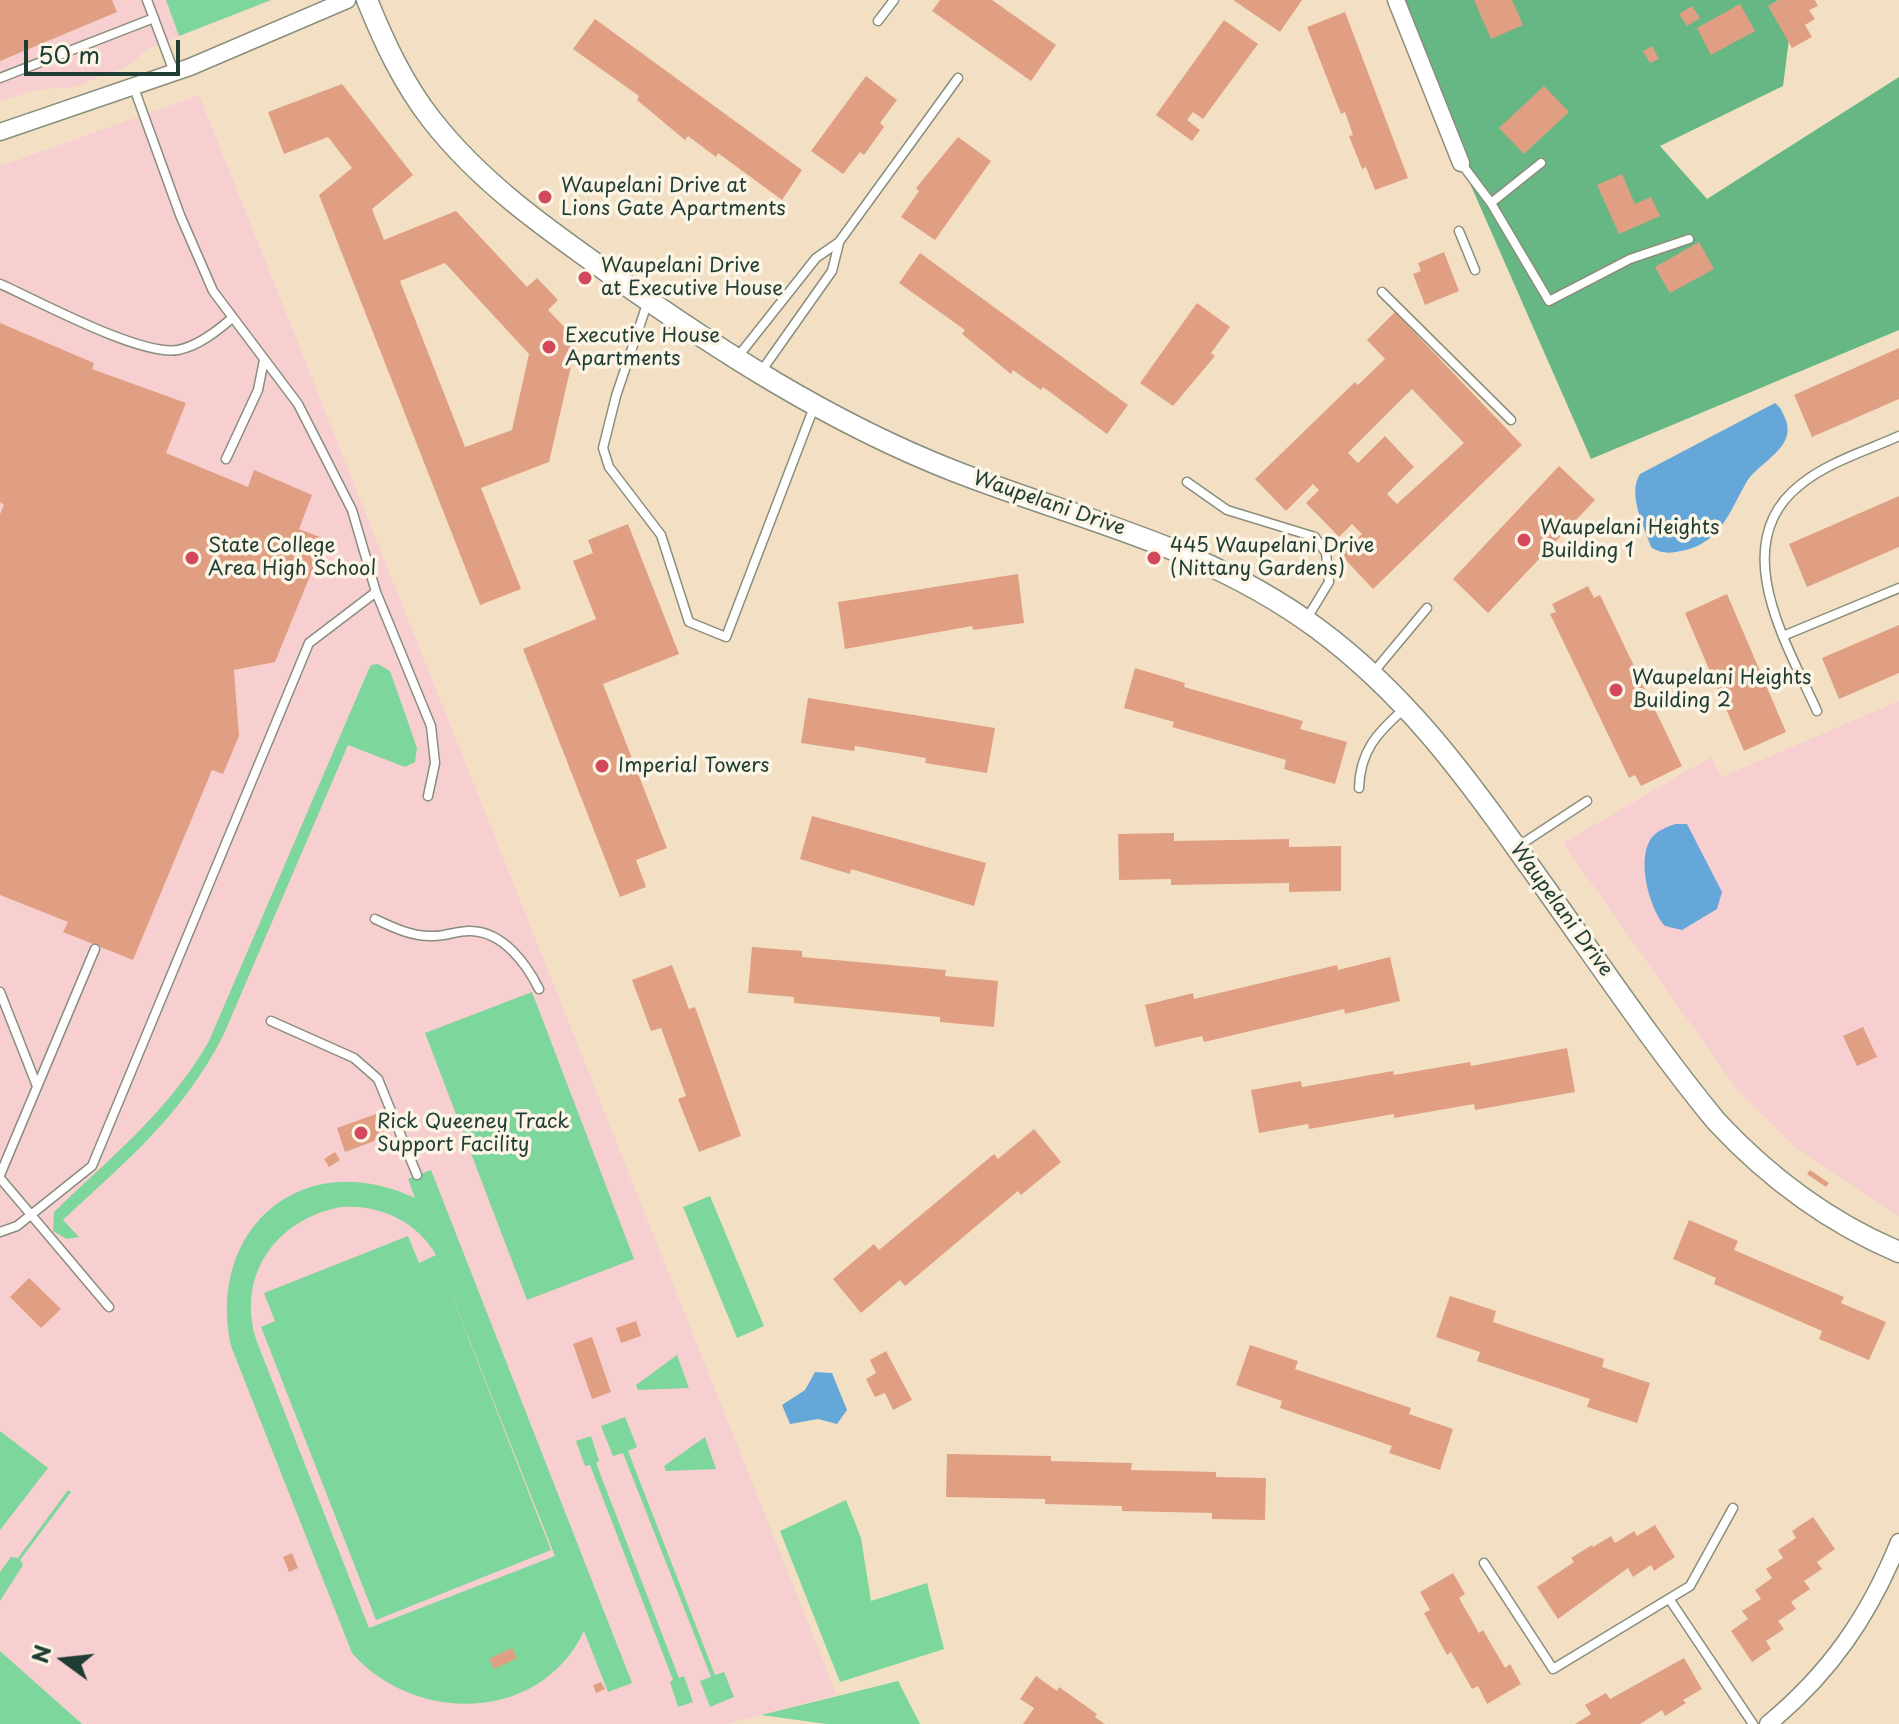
<!DOCTYPE html>
<html>
<head>
<meta charset="utf-8">
<style>
  body { margin:0 }
  #map { position:relative; width:1899px; height:1724px; overflow:hidden; background:#f3e0c4; font-family:"Playpen Sans",sans-serif }
  canvas { display:block }
  .north { position:absolute; left:24px; top:1620px; width:80px; height:80px; -webkit-text-stroke:6px #fcf5e5; paint-order:stroke; rotate:285deg; font-size:22px; font-weight:700; line-height:32px; text-align:center; color:#1f3d34 }
  .north::after { content:''; display:block; margin:auto; width:28px; height:36px; background:#1f3d34; clip-path:polygon(50% 0,100% 100%,50% 72%,0 100%) }
  .scale { position:absolute; left:24px; top:40px; width:156px; height:36px; box-sizing:border-box; border:4px solid #1f3d34; border-top:0; padding-left:10px; font-size:24px; line-height:28px; white-space:nowrap; color:#1f3d34; -webkit-text-stroke:6px #fcf5e5; paint-order:stroke }
</style>
</head>
<body>
<div id="map">
<canvas width="1899" height="1724"></canvas>
<div class="north">N</div>
<div class="scale">50 m</div>
</div>
<script>
const g = document.querySelector('canvas').getContext('2d');
g.lineJoin = 'round';
function fill(path, color) { g.fillStyle = color; g.fill(path, 'evenodd'); }
function stroke(path, color, width, dash) { g.strokeStyle = color; g.lineWidth = width; g.lineCap = dash ? 'butt' : 'round'; g.setLineDash(dash || []); g.stroke(path); }
function drawText(font, color, halo, rows, align = 'center') {
  g.font = font + ' "Playpen Sans",sans-serif'; g.lineWidth = 7; g.setLineDash([]); g.textBaseline = 'middle'; g.strokeStyle = halo; g.fillStyle = color; for (const [text, x, y, turn = 0] of rows) {
    g.save(); g.translate(x, y); g.rotate((+turn || 0) * Math.PI / 180); g.textAlign = isNaN(turn) ? turn : align; if (halo) g.strokeText(text, 0, 0); g.fillText(text, 0, 0); g.restore();
  }
}
const built = new Path2D(`
  M0 0H273L150 48 126 67 71 88 42 89 0 101Z
  M199 95 837 1695 727 1724H0V166Z
  M1899 701V1216L1794 1146 1738 1091 1563 843 1711 757 1722 777Z`);
const green = new Path2D(`
  M166 0H271L179 36Z
  M378 664 390 671 417 748 415 762 405 767 348 745 223 1036C180 1118 129 1158 63 1220L79 1237 67 1239 53 1231 54 1212C110 1158 170 1110 209 1041L368 671 371 665Z
  M532 992 634 1259 527 1300 425 1033Z
  M431 1170 632 1683 608 1692 584 1631C540 1724 414 1724 352 1653L231 1346C206 1228 303 1145 415 1198L408 1179ZM341 1207C379 1204 417 1221 436 1255L419 1263 408 1236 264 1293 275 1321 261 1327 376 1620 551 1550 437 1258 555 1556 369 1628 257 1342C235 1276 276 1219 341 1207Z
  M710 1196 764 1326 737 1338 683 1207Z
  M677 1355 689 1388 638 1390 636 1385Z
  M625 1417 637 1447 628 1451 715 1675 724 1672 734 1697 710 1707 700 1681 711 1677 623 1453 613 1456 601 1426Z
  M0 1431 48 1468 0 1530Z
  M591 1436 599 1461 596 1463 679 1678 684 1676 693 1702 678 1707 670 1682 673 1680 590 1465 585 1466 576 1441Z
  M705 1437 716 1469 666 1471 664 1466Z
  M68 1490 71 1492 20 1560 23 1565 0 1601V1572L11 1557 18 1558Z
  M846 1500 861 1538 871 1601 927 1583 944 1649 840 1682 780 1531Z
  M0 1651 82 1724H0Z
  M898 1681 920 1724H827L761 1715Z`);
const forest = new Path2D(`
  M1396 0H1794L1783 86 1660 146 1707 199 1899 77V330L1591 459 1461 163Z`);
const water = new Path2D(`
  M1775 403C1781 408 1782 411 1785 418 1798 448 1759 461 1746 483 1730 511 1721 541 1686 550 1672 553 1663 555 1651 547 1644 525 1627 495 1640 474Z
  M1675 824H1687L1722 892 1717 909 1682 930 1665 926C1649 909 1635 856 1653 836 1659 830 1667 827 1675 824Z
  M815 1372 832 1373 847 1410 837 1424 818 1419 790 1424 782 1405 805 1390Z`);
const building = new Path2D(`
  M0 0H112L117 12 0 61Z
  M940 0H992L1056 45 1031 81 932 11Z
  M1233 0H1302L1280 32Z
  M1474 0H1512L1523 25 1491 39Z
  M1778 0H1815L1818 6 1809 10 1815 19 1805 25 1812 37 1792 48 1768 6Z
  M1740 4 1755 31 1711 55 1697 28Z
  M1692 6 1700 18 1687 26 1679 14Z
  M1345 12 1408 178 1375 190 1366 167 1362 169 1349 136 1353 135 1345 112 1341 114 1307 27Z
  M595 19 802 170 782 200 718 153 716 157 688 136 685 140 637 100 639 96 573 49Z
  M1224 20 1258 44 1203 119 1193 112 1187 120 1200 130 1192 141 1156 115Z
  M1652 46 1659 59 1650 63 1643 51Z
  M866 76 897 100 880 123 884 127 864 155 860 152 843 174 811 151Z
  M342 84 413 175 372 209 384 240 456 211 527 287 537 278 558 300 548 310 577 340 549 462 481 488 521 589 480 605 319 195 352 168 328 137 284 154 268 112ZM445 263 529 354 512 430 465 447 400 281Z
  M1544 86 1569 112 1524 154 1499 128Z
  M958 137 991 161 935 240 901 217 919 191 916 188Z
  M1622 174 1635 204 1651 197 1660 216 1619 234 1597 185Z
  M1699 242 1714 269 1670 293 1655 267Z
  M1444 252 1459 291 1425 305 1413 274 1421 271 1418 263Z
  M920 253 1128 405 1107 434 1043 387 1041 390 1013 370 1011 374 962 334 965 330 899 283Z
  M1197 303 1230 327 1211 353 1215 356 1173 406 1140 383Z
  M1395 312 1522 445 1373 589 1341 555 1362 534 1352 524 1339 537 1306 503 1319 490 1313 484 1286 511 1255 479 1355 382 1358 385 1385 359 1367 340ZM1412 389 1464 443 1397 504 1387 494 1414 467 1385 436 1358 463 1348 453Z
  M0 323 94 363 92 369 186 403 166 453 248 487 254 470 312 495 299 529 325 539 275 662 234 670 239 736 223 774 212 770 133 960 63 932 68 922 0 895V514L4 505 0 502Z
  M1899 348V399L1812 437 1794 395Z
  M1559 466 1595 500 1488 613 1453 579Z
  M1899 496V547L1807 587 1789 544Z
  M628 524 679 654 603 684 667 848 636 860 646 887 620 897 523 649 596 619 573 561 593 553 588 540Z
  M1218 537 1229 542 1227 547 1216 542Z
  M1018 574 1024 623 973 630 972 626 845 649 838 602Z
  M1588 586 1594 598 1600 595 1682 766 1641 786 1635 775 1629 778 1550 614 1556 612 1552 604Z
  M1727 594 1786 732 1744 751 1685 613Z
  M1899 625V673L1839 699 1822 658Z
  M1135 668 1185 683 1184 687 1303 721 1300 729 1347 742 1335 784 1284 769 1286 760 1172 727 1174 722 1124 708Z
  M808 698 995 728 987 773 925 763 926 758 855 746 854 751 801 743Z
  M812 816 986 863 974 906 851 869 850 874 800 859Z
  M1174 833V841L1289 839V847L1341 846V891L1289 892V883L1171 885V879L1119 880 1118 834Z
  M752 947 802 951V957L946 970 945 976 998 981 994 1027 940 1022V1017L794 1003V997L748 993Z
  M1390 957 1400 1001 1345 1014 1344 1009 1204 1042 1202 1036 1155 1047 1145 1005 1193 993 1194 999 1337 965 1338 970Z
  M672 965 689 1009 695 1007 741 1136 699 1152 678 1099 686 1096 661 1028 651 1031 632 980Z
  M1863 1027 1877 1057 1857 1066 1843 1036Z
  M1567 1048 1575 1092 1475 1110 1474 1104 1394 1118V1114L1309 1129 1308 1124 1259 1133 1251 1090 1301 1081 1302 1087 1393 1071 1394 1075 1470 1062 1471 1066Z
  M376 1114 385 1137 345 1152 337 1128Z
  M1034 1129 1061 1162 1021 1195 1018 1191 905 1286 900 1280 861 1313 833 1279 874 1244 879 1250 994 1154 998 1159Z
  M335 1152 340 1160 329 1167 324 1159Z
  M1810 1170 1829 1183 1826 1187 1807 1174Z
  M1689 1220 1738 1241 1734 1250 1844 1297 1841 1303 1886 1322 1869 1360 1819 1339 1822 1331 1714 1284 1716 1278 1673 1259Z
  M29 1278 61 1309 41 1328 10 1297Z
  M1450 1296 1496 1311 1493 1322 1604 1359 1602 1367 1650 1383 1637 1423 1587 1407 1590 1399 1477 1361 1480 1352 1436 1337Z
  M636 1321 641 1336 621 1343 616 1328Z
  M592 1337 611 1392 592 1399 573 1344Z
  M1250 1345 1298 1361 1295 1369 1411 1408 1409 1414 1453 1429 1440 1470 1389 1453 1392 1446 1280 1408 1282 1401 1236 1385Z
  M886 1351 912 1400 893 1410 885 1393 875 1397 866 1379 876 1373 870 1360Z
  M947 1454 1051 1456V1461L1132 1463 1131 1470 1216 1472V1477L1266 1478 1265 1520 1212 1519V1513L1122 1511V1506L1045 1504V1499L946 1497Z
  M1813 1517 1835 1549 1817 1562 1822 1569 1804 1581 1810 1589 1791 1602 1796 1609 1778 1621 1784 1629 1766 1641 1771 1649 1752 1662 1731 1631 1748 1619 1742 1611 1761 1599 1755 1590 1772 1578 1766 1569 1783 1558 1778 1550 1796 1538 1792 1531Z
  M1655 1525 1675 1557 1654 1571 1651 1565 1633 1577 1628 1568 1558 1619 1537 1587 1574 1562 1571 1558 1592 1545 1593 1547 1611 1536 1615 1543 1634 1531 1637 1536Z
  M292 1553 298 1568 289 1572 283 1557Z
  M1453 1573 1465 1594 1459 1598 1479 1633 1483 1630 1505 1668 1510 1664 1521 1684 1487 1704 1478 1686 1472 1689 1451 1652 1447 1655 1424 1613 1430 1610 1420 1592Z
  M512 1648 517 1658 494 1669 489 1659Z
  M1684 1658 1702 1689 1683 1700 1686 1703 1665 1716 1662 1710 1640 1724H1575L1591 1714 1585 1705 1606 1693 1610 1699Z
  M1036 1676 1057 1691 1059 1687 1097 1714 1095 1717 1105 1724H1023L1034 1708 1020 1699Z
  M601 1682 605 1689 596 1693 593 1685Z`);
const service = new Path2D(`
  M147 0 174 72
  M878 21 894 0
  M0 78 154 18
  M134 88 180 215 213 291 298 404 352 510 376 592 431 726 435 763 428 796
  M1461 163 1491 203 1549 301 1630 259 1689 239
  M1491 203 1541 163
  M1459 231 1475 270
  M0 284C39 301 139 356 178 350 198 346 216 332 231 319
  M1382 292 1511 420
  M648 301 616 396 603 448 609 467 661 535 689 622 726 637 814 407
  M736 359 816 258 839 242 958 78
  M760 373 832 271 839 243
  M226 459 258 390 264 360
  M1187 482 1227 510 1315 537 1326 553 1329 582 1306 620
  M1783 636 1899 588
  M1372 674 1427 608
  M1817 711C1788 646 1725 544 1800 485 1828 462 1866 451 1899 436
  M1359 788C1360 751 1377 733 1404 709
  M1517 847 1587 801
  M375 919C394 928 413 937 434 936 447 936 459 930 471 931 503 932 526 963 539 989
  M0 992 37 1086
  M271 1021 354 1058 378 1079 417 1175
  M0 1175 95 949
  M0 1178 109 1307
  M0 1232 17 1226 92 1166 309 643 376 592
  M1484 1563 1553 1669 1690 1586 1733 1508
  M1670 1600 1753 1724`);
const minor = new Path2D(`
  M1396 0 1461 163
  M0 132 190 67 347 0
  M1768 1724C1830 1673 1869 1616 1899 1542`);
const tertiary = new Path2D(`
  M367 0C384 42 403 83 431 119 480 182 544 227 609 273 718 350 829 422 954 471 1082 521 1204 545 1318 629 1403 692 1463 772 1523 857 1587 945 1647 1037 1716 1121 1768 1177 1828 1222 1899 1252`);
const markers = [
  [545,197,8,"#d1495b"],
  [585,278,8,"#d1495b"],
  [549,347,8,"#d1495b"],
  [1524,540,8,"#d1495b"],
  [192,558,8,"#d1495b"],
  [1154,558,8,"#d1495b"],
  [1616,690,8,"#d1495b"],
  [602,766,8,"#d1495b"],
  [361,1133,8,"#d1495b"]
];
const poiNames = [
  ["Waupelani Drive at",561,186],
  ["Lions Gate Apartments",561,209],
  ["Waupelani Drive",601,266],
  ["at Executive House",601,289],
  ["Executive House",565,336],
  ["Apartments",565,359],
  ["Waupelani Heights",1540,528],
  ["Building 1",1540,551],
  ["State College",208,546],
  ["Area High School",208,569],
  ["445 Waupelani Drive",1170,546],
  ["(Nittany Gardens)",1170,569],
  ["Waupelani Heights",1632,678],
  ["Building 2",1632,701],
  ["Imperial Towers",618,766],
  ["Rick Queeney Track",377,1122],
  ["Support Facility",377,1145]
];
const streetNames = [
  ["Waupelani Drive",1049,504,19],
  ["Waupelani Drive",1561,910,54]
];
fill(built, '#f7cfd0');
fill(green, '#7dd69c');
fill(forest, '#66b784');
fill(water, '#65a7d9');
fill(building, '#e09f82');
stroke(service, '#898e7c', 11);
stroke(minor, '#898e7c', 19);
stroke(tertiary, '#898e7c', 23);
stroke(service, '#fff', 8);
stroke(minor, '#fff', 16);
stroke(tertiary, '#fff', 20);
for (const [x, y, r, color] of markers) { const dot = new Path2D(); dot.arc(x, y, r, 0, 2 * Math.PI); g.fillStyle = color; g.fill(dot); stroke(dot, '#fcf5e5', 3); }
drawText('20px', '#1f3d34', '#fcf5e5', poiNames, 'left');
drawText('20px', '#1f3d34', '#fcf5e5', streetNames);
</script>
</body>
</html>
